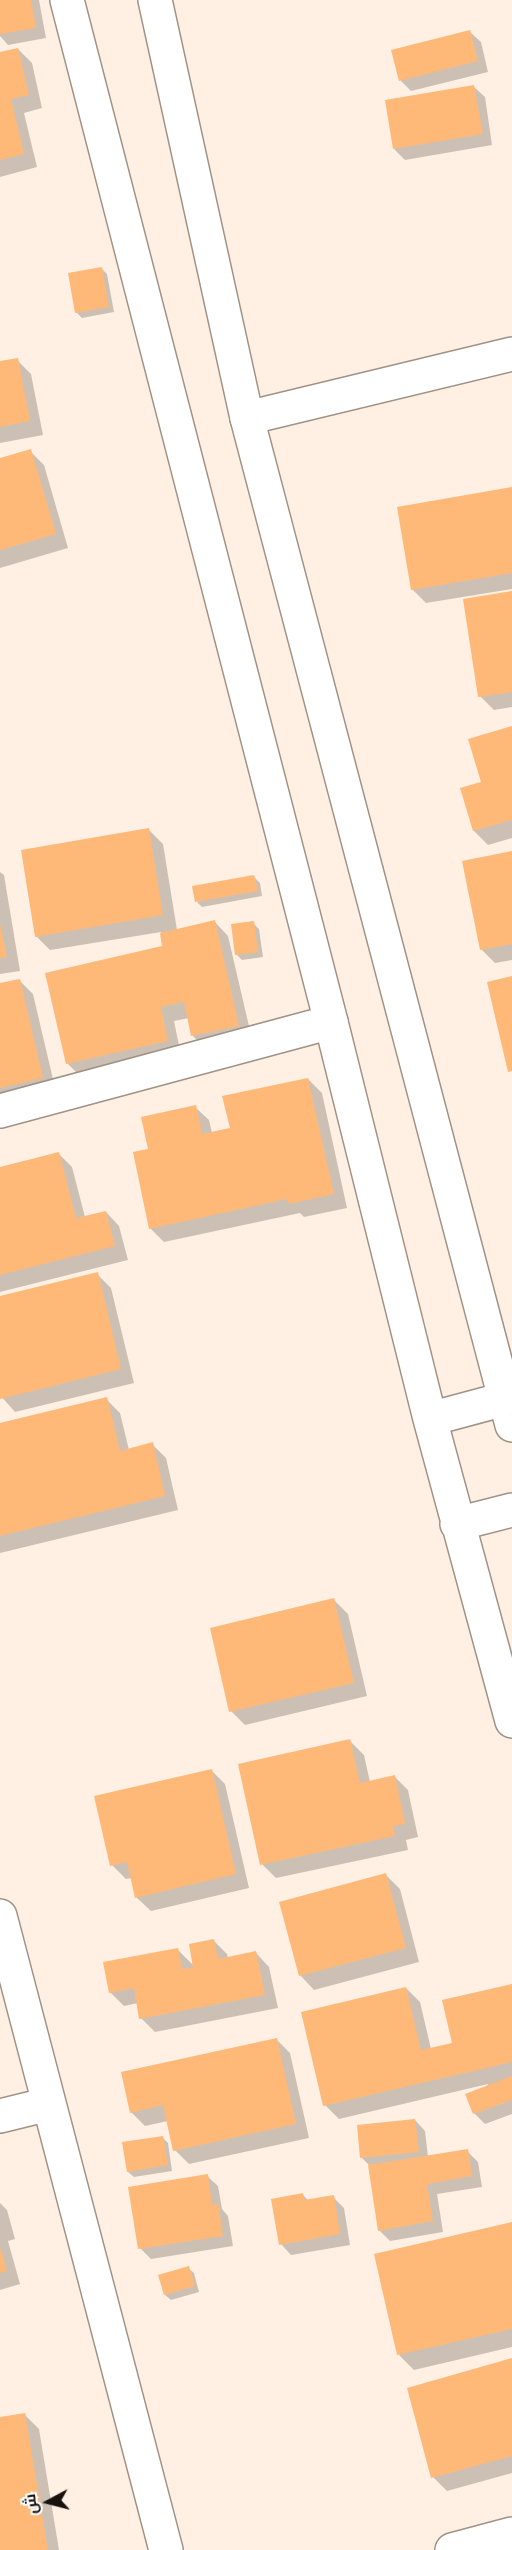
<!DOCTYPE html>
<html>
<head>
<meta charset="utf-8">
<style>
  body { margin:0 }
  #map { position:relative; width:512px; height:2550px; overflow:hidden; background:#fff0e3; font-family:"Open Sans",Cairo,sans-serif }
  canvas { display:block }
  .north { position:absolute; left:18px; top:2472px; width:60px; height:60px; -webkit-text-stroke:4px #fff; paint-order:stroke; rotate:263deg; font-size:16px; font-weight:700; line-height:24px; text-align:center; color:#17120e }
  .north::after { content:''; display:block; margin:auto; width:21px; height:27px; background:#17120e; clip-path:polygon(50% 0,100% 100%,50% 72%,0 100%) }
</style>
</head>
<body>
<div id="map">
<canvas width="512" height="2550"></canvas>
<div class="north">ش</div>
</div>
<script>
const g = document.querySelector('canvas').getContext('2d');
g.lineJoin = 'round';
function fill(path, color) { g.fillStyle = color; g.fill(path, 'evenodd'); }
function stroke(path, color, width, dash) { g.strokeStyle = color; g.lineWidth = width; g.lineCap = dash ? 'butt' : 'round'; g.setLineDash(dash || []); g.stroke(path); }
const shadow = new Path2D(`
  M0 0H39L46 38 8 45 0 36Z
  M470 32 481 42 488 72 411 91 401 81 393 51Z
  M18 49 32 63 42 108 24 113 37 167 0 177V54Z
  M474 87 485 97 492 145 405 160 394 149Z
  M102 269 107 274 114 312 82 318 76 312Z
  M17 360 31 374 43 435 0 443V363Z
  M30 451 44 465 68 548 0 568V460Z
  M512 489V589L426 603 412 589Z
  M512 593V707L494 710 480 696Z
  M512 728V838L488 845 474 831 462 789 482 783Z
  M149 830 163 844 177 930 215 922 228 936 252 1039 207 1050 193 1036 189 1018 174 1021 181 1055 81 1077 67 1063 164 947 161 932 50 950 36 936Z
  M512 852V960L495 963 482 950Z
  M0 872 4 875 20 971 0 974Z
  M254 877 260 883 262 896 202 907 197 902Z
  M253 923 259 929 263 957 242 960 236 954Z
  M19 980 33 994 56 1092 0 1105V985Z
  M308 1079 322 1093 347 1208 304 1217 300 1213 164 1242 150 1228 195 1107 209 1120 212 1133 231 1129Z
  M58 1153 72 1167 85 1217 106 1212 119 1226 128 1260 0 1292V1168Z
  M97 1274 111 1288 134 1383 15 1412 0 1395V1297Z
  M106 1399 120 1413 129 1450 152 1444 166 1458 178 1510 0 1553V1425Z
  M334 1600 348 1614 367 1696 245 1725 231 1711Z
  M350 1741 364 1755 370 1782 394 1776 408 1790 418 1837 406 1840 408 1850 276 1878 262 1864Z
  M211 1770 225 1784 249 1888 151 1911 137 1898 132 1878 126 1879 112 1865Z
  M386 1875 400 1889 419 1962 314 1990 301 1976 281 1903Z
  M213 1940 227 1954 228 1958 256 1953 269 1967 278 2008 155 2032 141 2018 138 2003 124 2006 110 1992 178 1950 194 1966Z
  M512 1985V2114L485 2124 474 2113 488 2084 339 2119 325 2105 406 1988 420 2002 431 2049 454 2044Z
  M276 2039 290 2053 309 2138 189 2164 175 2150 168 2121 145 2126 131 2112Z
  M415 2120 425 2131 428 2157 467 2151 478 2162 482 2187 437 2194 443 2232 390 2241 379 2230 369 2165 362 2158Z
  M162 2137 168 2143 172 2171 134 2177 128 2172Z
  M207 2176 218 2186 222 2209 228 2216 233 2246 151 2259 140 2248Z
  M302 2194 309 2201 333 2197 344 2208 350 2245 291 2255 281 2244Z
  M0 2203 7 2210 15 2239 8 2241 20 2284 0 2290Z
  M512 2223V2347L414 2370 399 2355Z
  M188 2268 194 2273 199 2292 171 2300 165 2295Z
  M512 2360V2473L447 2491 433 2477Z
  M25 2415 39 2429 59 2550H0V2419Z`);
const building = new Path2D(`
  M0 0H31L36 28 0 34Z
  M470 30 478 61 399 81 391 50Z
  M18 48 29 95 11 99 24 154 0 160V52Z
  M474 85 483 134 393 149 385 100Z
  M102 267 109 307 75 313 68 273Z
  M18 358 30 421 0 427V361Z
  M31 449 56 534 0 550V458Z
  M512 487V573L411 590 397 507Z
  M512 591V692L478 697 463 599Z
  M512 726V820L473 831 460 788 481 782 468 739Z
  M149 828 163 915 35 937 21 850Z
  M512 851V944L480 950 462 861Z
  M254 875 258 891 195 902 192 886Z
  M215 920 239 1026 191 1036 184 1002 161 1007 168 1041 66 1064 45 973 162 946 160 933Z
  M254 921 258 952 235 955 231 924Z
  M0 924 7 957 0 958Z
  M512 976V1071L508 1072 487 982Z
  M20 979 43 1078 0 1088V983Z
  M308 1078 334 1194 289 1204 287 1199 149 1229 133 1152 148 1149 141 1117 196 1105 202 1134 230 1128 222 1096Z
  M59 1152 76 1218 106 1211 115 1246 0 1275V1167Z
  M98 1272 121 1369 0 1399V1296Z
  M107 1397 120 1451 153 1442 165 1496 0 1536V1423Z
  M334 1598 354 1683 229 1712 210 1628Z
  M350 1739 360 1783 395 1775 405 1824 393 1826 395 1836 260 1865 238 1764Z
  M212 1769 236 1874 135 1898 127 1862 110 1866 94 1796Z
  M386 1873 406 1948 299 1976 279 1902Z
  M214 1939 218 1959 256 1951 265 1995 139 2019 134 1988 109 1993 103 1962 178 1948 182 1969 193 1968 189 1944Z
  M512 1984V2062L323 2106 301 2012 406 1987 421 2050 452 2043 442 2000Z
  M277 2038 296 2124 173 2151 163 2105 130 2113 121 2072Z
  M512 2076V2100L473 2114 465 2094Z
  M415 2119 419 2152 360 2158 357 2125Z
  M163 2136 168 2165 127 2172 122 2142Z
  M468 2149 472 2176 427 2184 433 2221 378 2231 368 2165Z
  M208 2174 212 2205 218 2203 223 2236 138 2249 128 2187Z
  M303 2193 304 2200 334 2195 340 2234 279 2245 271 2199Z
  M512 2222V2329L397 2355 374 2254Z
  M0 2247 7 2271 0 2273Z
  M189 2266 195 2286 164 2295 158 2275Z
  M512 2358V2456L431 2478 407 2388Z
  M25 2413 48 2550H0V2417Z`);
const street = new Path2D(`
  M247 418 512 354
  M0 1111 331 1022
  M0 1916 166 2550
  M0 2116 49 2104
  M452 2550 512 2534`);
const secondary = new Path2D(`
  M67 0 331 1022 430 1419 512 1721
  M155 0 247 418 512 1425
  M430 1419 512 1397
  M457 1524 512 1510`);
fill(shadow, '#0003');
fill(building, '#feb877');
stroke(street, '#a09286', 36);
stroke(secondary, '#a09286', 36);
stroke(street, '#fff', 33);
stroke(secondary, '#fff', 33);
</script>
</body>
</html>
